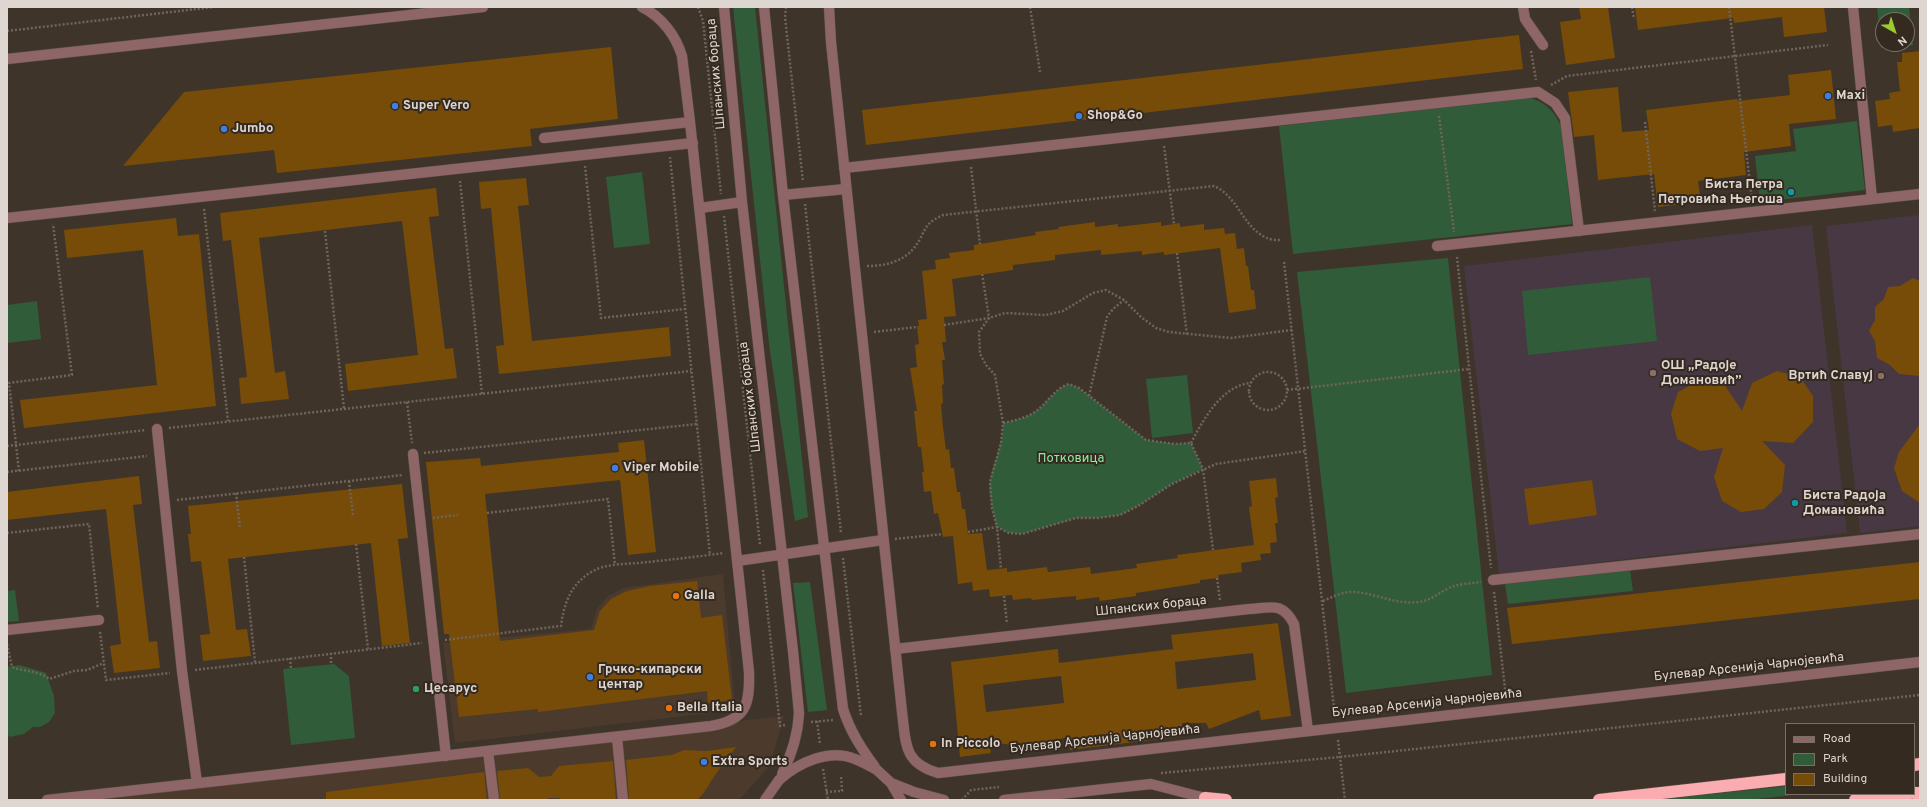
<!DOCTYPE html>
<html>
<head>
<meta charset="utf-8">
<style>
  body { margin:0 }
  #map { position:relative; width:1927px; height:807px; overflow:hidden; background:#3f342a; font-family:Overpass,sans-serif }
  canvas { display:block }
  .frame { position:absolute; inset:0; border:8px solid #ded6d0; pointer-events:none }
  .legend { position:absolute; left:1785px; top:723px; width:130px; height:72px; box-sizing:border-box; background:#352a20; border:1px solid #796f66; margin:0; padding:5px 7px; list-style:none; font-size:12px; color:#ded6d0 }
  .legend li { display:flex; align-items:center; gap:8px; height:20px }
  .legend b { width:20px; border:1px solid #796f66 }
  .north { position:absolute; left:1875px; top:12px; width:40px; height:40px; box-sizing:border-box; background:#352a20; border:1px solid #796f66; border-radius:50%; rotate:141deg; font-size:11px; font-weight:700; line-height:16px; text-align:center; color:#ded6d0 }
  .north::after { content:''; display:block; margin:auto; width:14px; height:18px; background:#9dca30; clip-path:polygon(50% 0,100% 100%,50% 72%,0 100%) }
</style>
</head>
<body>
<div id="map">
<canvas width="1927" height="807"></canvas>
<div class="frame"></div>
<ul class="legend">
<li><b style="height:5px;background:#8f6668"></b>Road</li>
<li><b style="height:11px;background:#305c39"></b>Park</li>
<li><b style="height:11px;background:#764c08"></b>Building</li>
</ul>
<div class="north">N</div>
</div>
<script>
const g = document.querySelector('canvas').getContext('2d');
g.lineJoin = 'round';
function fill(path, color) { g.fillStyle = color; g.fill(path, 'evenodd'); }
function stroke(path, color, width, dash) { g.strokeStyle = color; g.lineWidth = width; g.lineCap = dash ? 'butt' : 'round'; g.setLineDash(dash || []); g.stroke(path); }
function drawText(font, color, halo, rows, align = 'center') {
  g.font = font + ' Overpass,sans-serif'; g.lineWidth = 4; g.setLineDash([]); g.textBaseline = 'middle'; g.strokeStyle = halo; g.fillStyle = color; for (const [text, x, y, turn = 0] of rows) {
    g.save(); g.translate(x, y); g.rotate((+turn || 0) * Math.PI / 180); g.textAlign = isNaN(turn) ? turn : align; if (halo) g.strokeText(text, 0, 0); g.fillText(text, 0, 0); g.restore();
  }
}
const built = new Path2D(`
  M723 574 735 710 455 743 443 643 591 629 597 609 608 596 624 588Z
  M784 716 770 765 739 800H52Z`);
const education = new Path2D(`
  M1920 215V526L1860 533 1826 226Z
  M1812 225 1847 533 1499 574 1464 266Z`);
const green = new Path2D(`
  M733 7H755L808 517 795 521 769 344Z
  M1877 7H1909L1913 45 1881 48ZM1883 20H1907V44H1883Z
  M1531 98C1547 104 1554 111 1561 126L1572 224 1293 254 1279 126Z
  M1857 121 1865 190 1760 202 1755 156 1796 151 1793 129Z
  M642 172 650 244 614 248 606 177Z
  M1448 258 1492 675 1346 693 1297 272Z
  M1650 277 1657 341 1528 355 1522 291Z
  M37 301 41 339 7 343V305Z
  M1187 375 1193 433 1152 438 1146 379Z
  M1069 384 1079 388 1146 440 1175 444 1191 443 1203 469 1172 484 1138 506 1120 515 1098 518H1076L1022 534 1009 533 997 527C993 513 988 495 990 481 993 461 1004 443 1003 423 1017 420 1030 417 1040 408 1050 399 1056 388 1069 384Z
  M1630 570 1633 591 1508 604 1505 584Z
  M810 582 827 710 808 712 793 583Z
  M15 590 19 621 7 622V591Z
  M334 664 349 676 355 738 291 745 283 669Z
  M20 665 46 673 54 696 55 713 49 722 40 727H33L24 734 10 737 7 734V667Z
  M1786 786V794H1802L1748 800H1656Z`);
const building = new Path2D(`
  M1579 7H1608L1615 58 1566 65 1560 22 1581 19Z
  M1635 7H1824L1827 32 1784 37 1782 17 1734 23 1733 18 1638 30Z
  M1519 35 1523 69 866 145 862 110Z
  M611 47 618 119 530 129 532 146 277 173 274 150 123 166 184 92Z
  M1920 51V128L1893 132 1892 125 1878 127 1875 101 1890 99 1889 93 1900 91 1897 62H1902V53Z
  M1831 70 1836 119 1789 124 1791 146 1744 152 1746 175 1698 181 1701 202 1658 207 1654 174 1598 180 1594 135 1574 137 1568 92 1618 87 1622 132 1649 130 1646 110 1737 99 1738 101 1790 95 1788 75Z
  M526 178 529 205 518 206 532 341 669 327 671 356 499 374 496 346 504 345 491 208 481 209 479 182Z
  M436 188 439 216 429 217 445 349 453 348 457 378 348 391 345 364 418 355 402 221 259 238 275 373 285 371 289 399 241 404 239 378 247 377 231 240 223 241 220 213Z
  M176 218 178 236 199 234 216 406 24 428 20 400 157 385 143 250 67 258 64 230Z
  M1095 222V227L1118 224V227L1161 222V226L1180 223V227L1204 224V230L1224 228 1225 234 1235 233 1237 249 1244 248 1246 266H1248L1251 290H1254L1256 309 1229 313 1220 248 1164 255V252L1142 255V251L1101 255V250L1055 255V260L1013 265V270L952 279 956 316 944 317 946 342H942L945 360H942L944 384 942 385 943 403 941 404 943 427 946 450 949 449 951 468H954L957 492H960L962 509H965L968 534 982 533 987 570 1007 568V572L1047 567 1048 572 1090 567 1091 574 1137 568 1136 564 1178 558 1177 555 1254 545 1249 507 1252 506 1249 481 1276 478 1278 497 1275 498 1278 523H1275L1277 542 1270 543 1271 553 1260 554 1261 560 1241 563 1242 572 1218 575 1219 578 1200 580V583L1136 593V596L1100 601 1099 597 1076 600V596L1032 600 1031 598 1013 600 1012 595 990 597 989 589 973 591 972 582 958 584 953 536 943 537 938 513 934 514 931 491 924 492 922 472H924L921 447H918L914 411H917L910 368 917 367 915 345 919 344 917 326H919L918 320 927 319 922 271 936 269 935 260 950 258 949 253 974 250V245L1036 235 1035 232 1059 229 1058 227Z
  M1913 278 1920 281V376L1899 374 1890 365 1877 358 1875 341 1869 331 1875 320V307L1884 299 1888 287 1900 286Z
  M1777 371 1800 377 1813 396V422L1793 443 1762 441 1785 465 1782 492 1764 509 1741 512 1722 501 1714 477 1723 448 1700 451 1677 439 1671 414 1678 392 1700 380 1724 384 1742 411 1752 383Z
  M1920 424V503L1902 491 1894 468 1899 452Z
  M644 440 656 552 628 555 620 480 485 494 500 641 594 630 600 611 611 599 627 591 650 586 697 581 701 618 722 615 732 700 708 703 707 691 538 712V709L459 717 449 634H444L426 462 480 458 481 466 619 452 618 443Z
  M139 476 142 504 133 505 149 642 157 641 160 668 114 673 110 646 121 644 106 509 7 520V492Z
  M1592 480 1597 515 1529 525 1524 489Z
  M402 484 408 538 398 539 410 643 382 646 371 543 228 559 236 630 247 629 251 656 203 661 200 635 210 634 201 561 191 562 188 534H191L188 506Z
  M1920 562V599L1512 644 1507 608Z
  M1278 623 1291 716 1261 720 1259 710 1209 729 1206 723H1182L1183 736 1070 750 1068 737 1045 743 1043 749 989 742 991 753 960 757 951 662 1058 649 1059 663 1173 649 1171 635ZM1253 653 1256 680 1177 689 1175 662ZM1061 676 1064 703 986 712 983 685Z
  M736 747 715 775 703 794 697 800H629L626 760 672 755 684 750 707 751Z
  M613 761 616 800H562L560 798H548L546 800H500L497 771 528 768 539 777 551 776 559 766Z
  M484 772 487 800H326V792Z`);
const path = new Path2D(`
  M698 7 703 21 721 194
  M786 7 785 17 803 182
  M1030 7 1040 72
  M1632 7 1634 19
  M1729 7 1752 200
  M7 31 214 7
  M1531 51 1536 80
  M1551 85 1567 76 1828 45
  M1439 116 1454 232
  M1645 122 1655 211
  M1164 146 1174 224
  M670 157 710 555
  M585 166 601 318 685 309
  M971 167 980 244
  M460 181 482 394
  M805 204 841 533
  M204 209 228 421
  M724 216 760 545
  M325 231 344 409
  M1177 253 1187 335
  M1457 257 1491 568
  M1284 262 1335 717
  M867 266C889 266 909 260 920 239 927 225 928 222 943 215L1214 186C1238 196 1243 228 1267 238 1271 240 1277 240 1282 240
  M944 325 989 318 982 273
  M1292 330 1231 338 1169 332 1156 328 1141 317 1124 300 1106 290 1093 293 1063 311 1046 315 1005 313 989 318 979 332 980 354 986 365 995 375 1003 423 1001 443 990 482 992 508 997 527 1009 533 1022 534 1076 518H1098L1120 515 1138 506 1172 484 1216 464 1306 451
  M874 332 917 327
  M1249 391a19 19 0 1 1 38 0a19 19 0 1 1-38 0Z
  M1287 390 1469 369
  M1089 396 1107 317 1113 309 1124 300
  M407 402 412 443
  M1003 423C1017 420 1030 417 1040 408 1050 399 1056 388 1069 384L1079 388 1146 440 1175 444 1191 443 1203 469 1213 550
  M169 428 691 371
  M1191 443C1203 420 1222 385 1251 383
  M7 446 146 430
  M424 453 697 424
  M19 471 9 383 72 375 53 224
  M7 472 147 456
  M349 481 353 515
  M236 493 240 528
  M177 500 403 475
  M487 513 608 499 615 565
  M433 518 458 515
  M968 532 997 527 1001 569
  M7 533 89 524 98 609
  M895 539 943 534
  M356 544 368 649
  M244 557 255 662
  M843 558 861 716
  M763 570 780 726 785 725
  M1217 578 1220 600
  M1494 592 1506 697
  M1004 596 1007 624
  M1323 601C1330 598 1340 593 1349 592 1372 591 1393 605 1418 602 1432 601 1441 590 1454 586 1462 584 1472 583 1481 582
  M100 632 106 680 170 673
  M445 640 561 626C564 603 571 583 593 571 606 564 624 564 638 563 667 560 696 557 724 553
  M7 644 12 667C24 672 38 670 49 679L74 671 87 670 104 663
  M331 653V664
  M290 658 291 668
  M195 670 422 643
  M817 721 820 744
  M811 722 834 720
  M1338 740 1345 800
  M823 769 828 800
  M1161 773 1340 757 1920 695
  M826 792 842 791 841 775
  M962 800 971 790 999 787`);
const minor = new Path2D(`
  M724 7 742 202 793 651 799 713
  M764 7 783 195 843 709
  M829 7 831 42 902 712C906 743 903 763 938 773L1920 662
  M1523 7 1525 19 1543 45
  M1853 7 1872 199
  M7 59 483 7
  M544 138 690 122
  M844 168 1538 92 1555 103 1565 118 1579 231
  M783 195 846 189
  M700 208 742 202
  M7 218 693 143
  M1437 246 1920 194
  M157 429 182 671 197 783
  M413 454 446 756
  M737 561 883 540
  M1493 580 1920 534
  M7 630 99 620
  M895 649 1249 609C1271 608 1282 601 1294 624L1308 731
  M617 737 623 800
  M488 751 494 800
  M877 770 891 783 901 800
  M891 783 914 792 944 800
  M47 800 711 726C746 720 750 705 749 672L690 122 682 56C676 36 662 17 642 7
  M765 800 779 780
  M1004 800 1151 784 1205 798`);
const highway = new Path2D(`
  M1914 765 1920 764
  M1914 793H1920
  M1205 798 1226 800
  M1599 800 1786 779
  M1855 800 1908 794`);
const minorBridge = new Path2D(`
  M843 709C850 731 861 748 875 767
  M782 774C792 754 798 736 799 713
  M779 780C798 763 829 748 855 759 863 762 870 766 877 770`);
const markers = [
  [1828,96,4,"#3f7fe0"],
  [395,106,4,"#3f7fe0"],
  [1079,116,4,"#3f7fe0"],
  [224,129,4,"#3f7fe0"],
  [1791,192,4,"#0f9aa8"],
  [1653,373,4,"#8d6e63"],
  [1881,376,4,"#8d6e63"],
  [615,468,4,"#3f7fe0"],
  [1795,503,4,"#0f9aa8"],
  [676,596,4,"#e8710a"],
  [590,677,4,"#3f7fe0"],
  [416,689,4,"#2e9e5b"],
  [669,708,4,"#e8710a"],
  [933,744,4,"#e8710a"],
  [704,762,4,"#3f7fe0"]
];
const streetNames = [
  ["Шпанских бораца",717,74,-95],
  ["Шпанских бораца",751,397,-97],
  ["Шпанских бораца",1151,607,-6],
  ["Булевар Арсенија Чарнојевића",1749,668,-6],
  ["Булевар Арсенија Чарнојевића",1427,704,-6],
  ["Булевар Арсенија Чарнојевића",1105,740,-6]
];
const poiNames = [
  ["Maxi",1836,96],
  ["Super Vero",403,106],
  ["Shop&Go",1087,116],
  ["Jumbo",232,129],
  ["Биста Петра",1783,185,"right"],
  ["Петровића Његоша",1783,200,"right"],
  ["ОШ „Радоје",1661,366],
  ["Домановић”",1661,381],
  ["Вртић Славуј",1873,376,"right"],
  ["Viper Mobile",623,468],
  ["Биста Радоја",1803,496],
  ["Домановића",1803,511],
  ["Galla",684,596],
  ["Грчко-кипарски",598,670],
  ["центар",598,685],
  ["Цесарус",424,689],
  ["Bella Italia",677,708],
  ["In Piccolo",941,744],
  ["Extra Sports",712,762]
];
const parkNames = [
  ["Потковица",1071,459]
];
fill(built, '#4c3b2d');
fill(education, '#483844');
fill(green, '#305c39');
fill(building, '#764c08');
stroke(minor, '#5c5148', 11);
stroke(highway, '#5c5148', 13);
stroke(path, '#6f655d', 2.5, [2, 2]);
stroke(minor, '#8f6668', 10);
stroke(highway, '#fbacb0', 12);
stroke(minorBridge, '#5c5148', 11, []);
stroke(minorBridge, '#8f6668', 10);
for (const [x, y, r, color] of markers) { const dot = new Path2D(); dot.arc(x, y, r, 0, 2 * Math.PI); g.fillStyle = color; g.fill(dot); stroke(dot, '#352a20', 1.5); }
drawText('13px', '#ded6d0', '#352a20', streetNames);
drawText('bold 13px', '#ded6d0', '#352a20', poiNames, 'left');
drawText('13px', '#8aee9d', '#352a20', parkNames);
</script>
</body>
</html>
